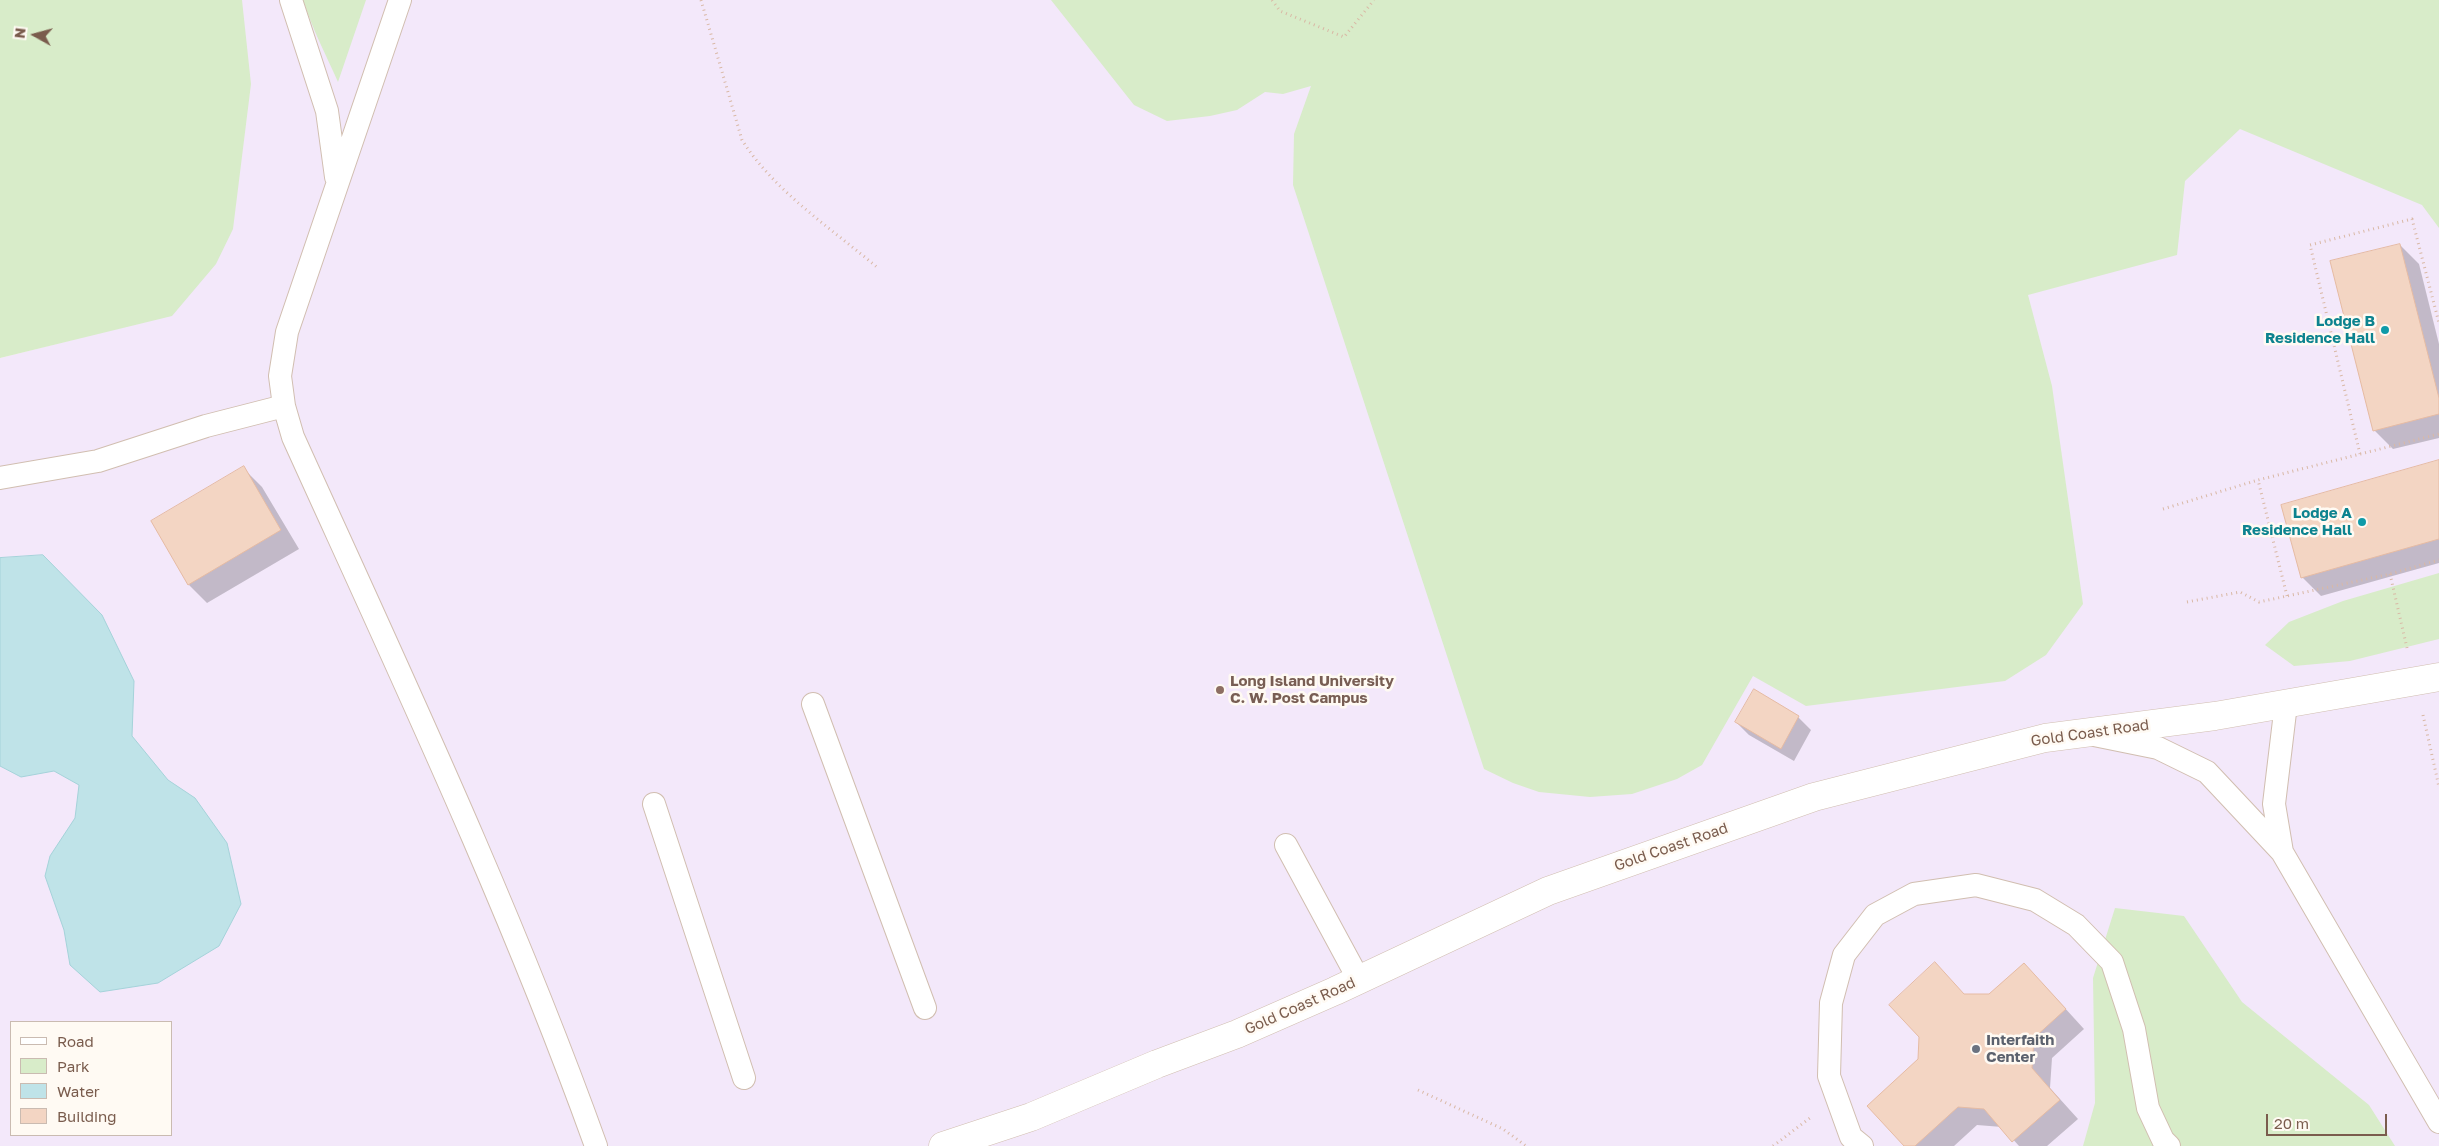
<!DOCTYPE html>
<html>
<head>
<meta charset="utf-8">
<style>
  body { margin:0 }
  #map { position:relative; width:2439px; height:1146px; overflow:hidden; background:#fdf6ec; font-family:"Golos Text",sans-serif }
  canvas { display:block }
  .legend { position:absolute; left:10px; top:1021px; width:162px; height:115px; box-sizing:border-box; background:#fffaf3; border:1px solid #cabbb1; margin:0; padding:6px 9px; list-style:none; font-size:15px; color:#7a5c4d }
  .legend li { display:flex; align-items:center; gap:10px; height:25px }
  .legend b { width:25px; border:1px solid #cabbb1 }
  .north { position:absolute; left:10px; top:10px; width:50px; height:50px; -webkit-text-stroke:4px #fffaf3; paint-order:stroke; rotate:277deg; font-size:14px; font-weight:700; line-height:20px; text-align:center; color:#7a5c4d }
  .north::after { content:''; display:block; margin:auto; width:18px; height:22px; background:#7a5c4d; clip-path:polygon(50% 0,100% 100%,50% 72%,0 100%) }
  .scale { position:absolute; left:2266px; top:1114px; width:121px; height:22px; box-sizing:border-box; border:2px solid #7a5c4d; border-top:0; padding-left:6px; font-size:15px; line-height:18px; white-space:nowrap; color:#7a5c4d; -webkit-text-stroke:4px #fffaf3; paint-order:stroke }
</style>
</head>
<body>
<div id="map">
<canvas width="2439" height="1146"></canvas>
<ul class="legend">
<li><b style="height:6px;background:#fff"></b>Road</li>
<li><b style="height:14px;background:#d8ecc9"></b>Park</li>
<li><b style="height:14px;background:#bfe3e8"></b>Water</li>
<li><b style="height:14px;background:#f3d5c3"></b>Building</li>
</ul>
<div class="north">N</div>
<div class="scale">20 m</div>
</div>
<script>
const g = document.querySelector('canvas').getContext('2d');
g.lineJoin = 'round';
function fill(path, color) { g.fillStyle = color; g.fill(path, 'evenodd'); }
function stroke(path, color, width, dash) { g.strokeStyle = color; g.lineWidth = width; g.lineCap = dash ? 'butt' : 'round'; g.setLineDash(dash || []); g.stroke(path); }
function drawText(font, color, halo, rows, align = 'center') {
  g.font = font + ' "Golos Text",sans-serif'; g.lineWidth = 5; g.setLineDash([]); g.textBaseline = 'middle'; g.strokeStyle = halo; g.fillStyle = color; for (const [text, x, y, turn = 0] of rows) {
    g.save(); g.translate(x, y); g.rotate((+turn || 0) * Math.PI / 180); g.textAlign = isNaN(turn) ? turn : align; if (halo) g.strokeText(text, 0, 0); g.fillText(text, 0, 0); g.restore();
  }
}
const education = new Path2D(`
  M104 0H2439V1146H0V358L172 315ZM11 1022H171V1135H11Z`);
const green = new Path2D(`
  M0 0H242L251 84 233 229 216 264 172 316 0 358Z
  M303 0H366L338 82C326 55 312 28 303 0Z
  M1051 0H2439V228L2422 205 2240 129 2185 181 2177 255 2028 295 2052 386 2083 604 2046 655 2005 681 1806 706 1753 676 1702 765 1677 779 1632 794 1590 797 1539 792 1513 783 1484 769 1293 185 1294 134 1311 86 1283 94 1265 92 1237 110 1210 116 1167 121 1134 105Z
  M2439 573V639L2350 661 2294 666 2265 645 2289 622 2343 601Z
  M2115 908 2184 916 2242 1002 2369 1105 2395 1146H2083L2095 1103 2093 978Z`);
const water = new Path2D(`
  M43 555 102 615 134 681 132 736 168 780 195 798 227 843 241 904 219 946 158 983 100 992 70 965 64 930 45 876 50 856 75 818 79 785 54 771 21 777 0 766V558Z`);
const shadow = new Path2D(`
  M2400 245 2419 264 2439 344V438L2393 449 2374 430Z
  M2439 462V563L2321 596 2302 577Z
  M243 468 262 487 299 549 207 603 189 585Z
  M1798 717 1811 730 1794 761 1749 735 1736 722Z
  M2042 983 2084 1029 2052 1058 2050 1088 2078 1119 2047 1146H2019L2002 1127 1977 1125 1954 1146H1906L1919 1059 1965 995 1990 996Z`);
const building = new Path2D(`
  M2400 244 2439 398V414L2373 431 2330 261Z
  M2439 460V539L2301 578 2281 505Z
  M244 466 281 530 188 585 151 521Z
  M1754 689 1799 716 1781 749 1735 722Z
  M1935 962 1964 994H1989L2024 963 2066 1009 2034 1038 2032 1068 2060 1100 2012 1142 1984 1109 1958 1107 1915 1146H1904L1867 1106 1918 1059 1919 1037 1889 1005Z`);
const path = new Path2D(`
  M701 0 742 140C774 191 832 229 878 268
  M1272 0 1280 11 1344 37 1374 0
  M2360 454 2310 245 2412 219 2439 323
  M2163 509 2258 480
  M2390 574 2407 648
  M2287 596 2258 480 2439 434
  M2187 602 2240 592 2259 602 2390 574 2439 560
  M2423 715 2439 787
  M1418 1090 1503 1129 1526 1146
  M1773 1146 1810 1118`);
const lane = new Path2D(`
  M291 0 327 111 336 177
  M400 0 287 332 280 376 284 406 293 437C399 671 509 904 596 1146
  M0 478 98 461 206 426 284 406
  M813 704 925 1008
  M2094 735 2158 748 2207 772 2282 852 2439 1122
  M654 804 744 1078
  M1286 845 1359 980
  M2282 852 2274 804 2286 704
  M1862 1146 1851 1137 1829 1076 1831 1003 1844 955 1875 915 1914 894 1976 885 2035 900 2076 925 2112 962 2134 1029 2148 1108 2163 1140 2169 1146`);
const street = new Path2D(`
  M943 1146 1031 1117 1157 1064 1237 1034 1335 991 1548 891 1814 797 2045 738 2215 716 2439 677`);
const markers = [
  [2385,330,5,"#0f9aa8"],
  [2362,522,5,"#0f9aa8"],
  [1220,690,5,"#8d6e63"],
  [1976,1049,5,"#6b7280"]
];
const cultureNames = [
  ["Lodge B",2375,321],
  ["Residence Hall",2375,338],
  ["Lodge A",2352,513],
  ["Residence Hall",2352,530]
];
const educationNames = [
  ["Long Island University",1230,681],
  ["C. W. Post Campus",1230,698]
];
const streetNames = [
  ["Gold Coast Road",2090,733,-8],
  ["Gold Coast Road",1671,847,-19],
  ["Gold Coast Road",1300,1006,-24]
];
const worshipNames = [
  ["Interfaith",1986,1040],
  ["Center",1986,1057]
];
fill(education, '#f3e8fa');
fill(green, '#d8ecc9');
fill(water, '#bfe3e8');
stroke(water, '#a5d3da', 1);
fill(shadow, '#0003');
fill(building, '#f3d5c3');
stroke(building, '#e6bba3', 1);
stroke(lane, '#d1beb0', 24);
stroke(street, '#d1beb0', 29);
stroke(path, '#d9b8a5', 3, [1, 4]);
stroke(lane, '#fff', 22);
stroke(street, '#fff', 28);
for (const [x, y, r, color] of markers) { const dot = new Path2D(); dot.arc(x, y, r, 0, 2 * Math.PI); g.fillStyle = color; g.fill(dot); stroke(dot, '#fffaf3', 2); }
drawText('bold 15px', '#0d838f', '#fffaf3', cultureNames, 'right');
drawText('bold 15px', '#785e54', '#fffaf3', educationNames, 'left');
drawText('15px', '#7a5c4d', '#fffaf3', streetNames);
drawText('bold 15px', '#5b616d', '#fffaf3', worshipNames, 'left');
</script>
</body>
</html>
